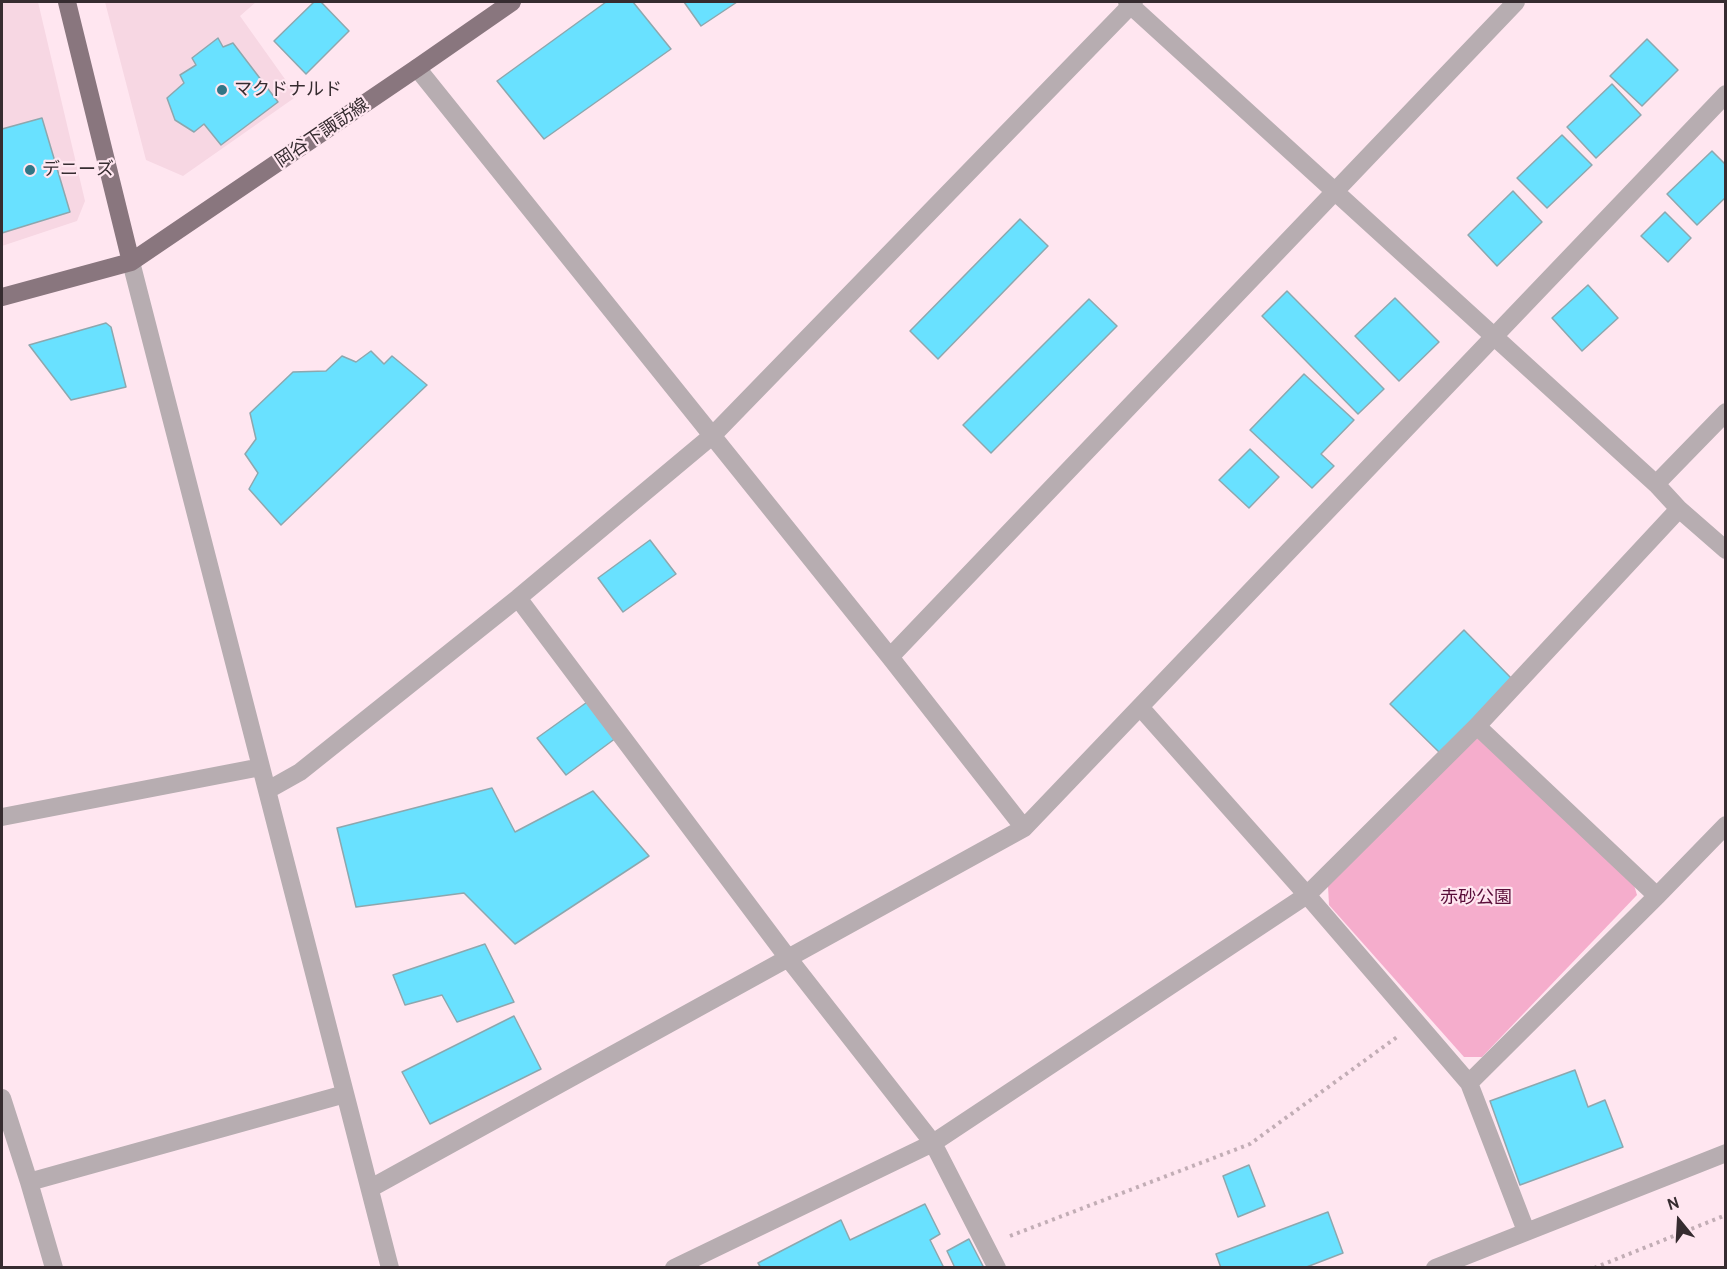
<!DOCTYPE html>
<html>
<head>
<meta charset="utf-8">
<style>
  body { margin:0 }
  #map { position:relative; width:1727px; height:1269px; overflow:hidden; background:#ffe6f0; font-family:Cabin,sans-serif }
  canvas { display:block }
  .frame { position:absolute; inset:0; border:3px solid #362c30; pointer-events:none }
  .north { position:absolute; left:1649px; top:1191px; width:60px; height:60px; -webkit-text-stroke:4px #ffe6f0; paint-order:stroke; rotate:342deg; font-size:16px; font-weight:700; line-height:24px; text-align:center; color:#362c30 }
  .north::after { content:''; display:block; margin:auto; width:21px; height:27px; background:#362c30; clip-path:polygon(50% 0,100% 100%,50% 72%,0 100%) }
</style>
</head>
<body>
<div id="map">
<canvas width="1727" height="1269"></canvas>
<div class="frame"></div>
<div class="north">N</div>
</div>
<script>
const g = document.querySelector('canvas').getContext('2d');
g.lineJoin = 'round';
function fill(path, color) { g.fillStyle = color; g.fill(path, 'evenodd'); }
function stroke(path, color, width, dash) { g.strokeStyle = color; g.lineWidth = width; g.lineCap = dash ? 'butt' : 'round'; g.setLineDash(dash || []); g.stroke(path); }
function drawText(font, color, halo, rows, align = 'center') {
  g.font = font + ' Cabin,"Noto Sans JP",sans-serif'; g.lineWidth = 4.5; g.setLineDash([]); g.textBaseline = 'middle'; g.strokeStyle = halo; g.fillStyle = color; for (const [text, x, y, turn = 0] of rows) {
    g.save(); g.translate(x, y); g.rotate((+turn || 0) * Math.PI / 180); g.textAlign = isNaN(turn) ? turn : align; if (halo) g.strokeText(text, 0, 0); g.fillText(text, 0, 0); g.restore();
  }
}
const built = new Path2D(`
  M2 2H38L85 201 77 221 2 246Z
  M105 2H256L240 16 297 96 183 176 146 160Z`);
const green = new Path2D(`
  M1473 736H1484L1634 885 1637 895 1482 1057H1464L1329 905 1328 886Z`);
const building = new Path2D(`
  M314 2H321L349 31 306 74 274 41Z
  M606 2H633L671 49 544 139 497 81Z
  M684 2H737L701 26Z
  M218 38 223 47 233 43 278 102 221 145 204 124 194 132 175 120 167 98 184 83 180 75 196 65 192 58Z
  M1647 39 1678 70 1642 106 1610 76Z
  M1612 84 1641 115 1596 158 1567 127Z
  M42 118 70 212 2 233V129Z
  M1562 135 1592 165 1547 208 1517 178Z
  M1712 151 1726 165V197L1697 225 1667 194Z
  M1513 191 1542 222 1497 266 1468 235Z
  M1665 212 1691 238 1668 262 1641 236Z
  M1020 219 1048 246 938 359 910 331Z
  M1588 285 1618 318 1582 351 1552 318Z
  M1287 291 1384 389 1358 414 1262 316Z
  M1395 298 1439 342 1399 381 1355 336Z
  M1089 299 1117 326 991 453 963 425Z
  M106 323 111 327 126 387 71 400 29 345Z
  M371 351 384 364 392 356 427 385 281 525 249 489 258 473 245 454 256 439 250 413 293 372 326 371 342 356 356 362Z
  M1304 374 1354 420 1321 454 1334 466 1312 488 1250 430Z
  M1250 449 1279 477 1249 508 1219 480Z
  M650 540 676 574 623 612 598 578Z
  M1464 630 1513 680 1440 753 1390 704Z
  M590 700 620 735 566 775 537 738Z
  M492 788 515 832 593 791 649 856 515 944 464 893 356 907 337 828Z
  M485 944 514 1002 457 1022 442 995 405 1005 393 975Z
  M514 1016 541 1069 430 1124 402 1072Z
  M1575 1070 1588 1107 1605 1100 1623 1147 1520 1185 1490 1101Z
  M1249 1165 1265 1206 1238 1217 1223 1176Z
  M925 1204 940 1234 930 1240 944 1268H761L758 1263 841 1220 850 1240Z
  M1328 1212 1343 1253 1304 1268H1221L1216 1254Z
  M969 1239 984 1268H955L947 1251Z`);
const path = new Path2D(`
  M1010 1236 1250 1144 1397 1037
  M1594 1268 1726 1215`);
const minor = new Path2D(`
  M1127 2 1656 484 1679 509 1726 550
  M417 68 890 657 1024 828
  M131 262 390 1268
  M1656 484 1726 412
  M518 598 788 958 933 1143 997 1268
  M890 657 1516 2
  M1140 707 1307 895 1469 1083 1657 896 1726 825
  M1477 726 1657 896
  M268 790 300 772 518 598 713 435 1134 2
  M2 817 261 767
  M1469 1083 1526 1231
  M2 1098 29 1182 54 1268
  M29 1182 345 1094
  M371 1188 1024 828 1726 94
  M674 1268 933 1143 1307 895 1477 726 1679 509
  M1435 1268 1726 1153`);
const major = new Path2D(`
  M67 2 131 262
  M2 297 131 262 417 68 512 2`);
const markers = [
  [222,90,6,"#317585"],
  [30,170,6,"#317585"]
];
const poiNames = [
  ["マクドナルド",234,90],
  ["デニーズ",42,170]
];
const streetNames = [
  ["岡谷下諏訪線",322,133,-34]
];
const parkNames = [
  ["赤砂公園",1476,898]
];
fill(built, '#f7d7e3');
fill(green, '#f5adcc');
fill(building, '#69e1ff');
stroke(building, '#8da7ae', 1.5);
stroke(path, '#c2adb5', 4, [3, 4.5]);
stroke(minor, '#b7adb1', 18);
stroke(major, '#89767e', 18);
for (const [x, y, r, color] of markers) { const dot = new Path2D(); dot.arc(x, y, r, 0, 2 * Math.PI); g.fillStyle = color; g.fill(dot); stroke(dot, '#ffe6f0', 2); }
drawText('18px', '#362c30', '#ffe6f0', poiNames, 'left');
drawText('18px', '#362c30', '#ffe6f0', streetNames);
drawText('18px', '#5a0d39', '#ffe6f0', parkNames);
</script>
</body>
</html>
